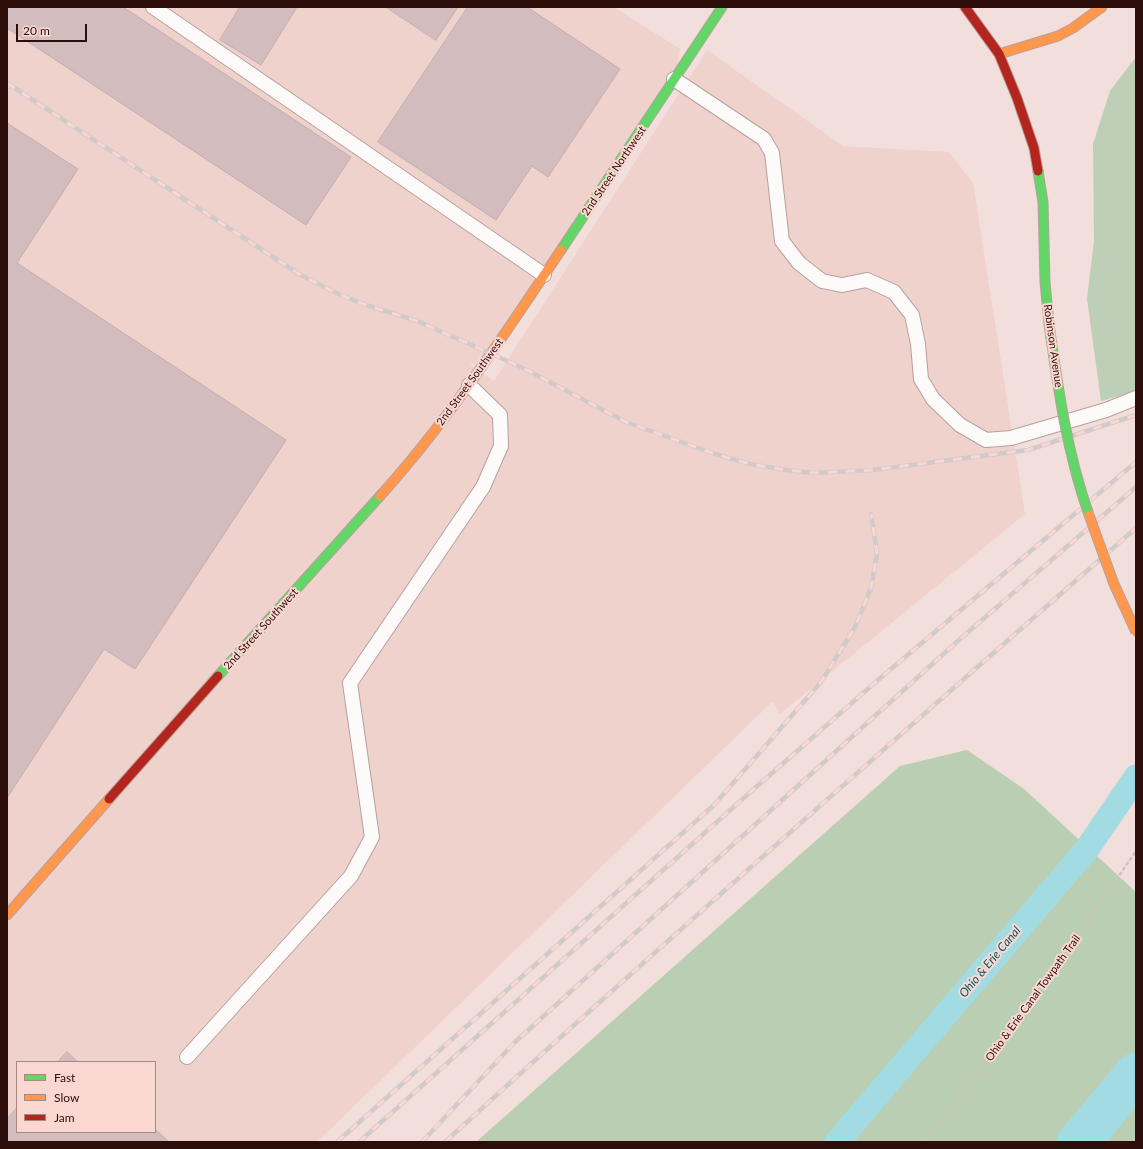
<!DOCTYPE html>
<html>
<head>
<meta charset="utf-8">
<style>
  body { margin:0 }
  #map { position:relative; width:1143px; height:1149px; overflow:hidden; background:#f2dedb; font-family:Lato,sans-serif }
  canvas { display:block }
  .frame { position:absolute; inset:0; border:8px solid #2d0e0b; pointer-events:none }
  .legend { position:absolute; left:16px; top:1061px; width:140px; height:72px; box-sizing:border-box; background:#fbd7d2; border:1px solid #a98782; margin:0; padding:5px 7px; list-style:none; font-size:12px; color:#2d0e0b }
  .legend li { display:flex; align-items:center; gap:8px; height:20px }
  .legend b { width:20px; border:1px solid #a98782 }
  .scale { position:absolute; left:16px; top:24px; width:71px; height:18px; box-sizing:border-box; border:2px solid #2d0e0b; border-top:0; padding-left:5px; font-size:12px; line-height:14px; white-space:nowrap; color:#2d0e0b; -webkit-text-stroke:3px #fbd7d2; paint-order:stroke }
</style>
</head>
<body>
<div id="map">
<canvas width="1143" height="1149"></canvas>
<div class="frame"></div>
<ul class="legend">
<li><b style="height:5px;background:#63d668"></b>Fast</li>
<li><b style="height:5px;background:#ff974d"></b>Slow</li>
<li><b style="height:5px;background:#b3261e"></b>Jam</li>
</ul>
<div class="scale">20 m</div>
</div>
<script>
const g = document.querySelector('canvas').getContext('2d');
g.lineJoin = 'round';
function fill(path, color) { g.fillStyle = color; g.fill(path, 'evenodd'); }
function stroke(path, color, width, dash) { g.strokeStyle = color; g.lineWidth = width; g.lineCap = dash ? 'butt' : 'round'; g.setLineDash(dash || []); g.stroke(path); }
function drawText(font, color, halo, rows, align = 'center') {
  g.font = font + ' Lato,sans-serif'; g.lineWidth = 4; g.setLineDash([]); g.textBaseline = 'middle'; g.strokeStyle = halo; g.fillStyle = color; for (const [text, x, y, turn = 0] of rows) {
    g.save(); g.translate(x, y); g.rotate((+turn || 0) * Math.PI / 180); g.textAlign = isNaN(turn) ? turn : align; if (halo) g.strokeText(text, 0, 0); g.fillText(text, 0, 0); g.restore();
  }
}
const built = new Path2D(`
  M7 7H614L680 49 674 79 483 366 469 364 494 381 707 50 843 146 949 152 973 183 1025 514 780 714 773 701 317 1142H7ZM17 1062H155V1132H17Z`);
const green = new Path2D(`
  M1136 57V391L1101 401 1087 299 1094 241 1093 144 1110 91Z`);
const forest = new Path2D(`
  M967 750 1024 789 1136 892V1142H476L900 766Z`);
const canal = new Path2D(`
  M837 1142 1087 849 1136 777`);
const river = new Path2D(`
  M1079 1142 1136 1074`);
const building = new Path2D(`
  M7 7H123L351 157 306 225 7 28Z
  M240 7H297L261 65 220 40Z
  M386 7H458L436 40Z
  M468 7H527L620 69 548 177 532 166 496 220 378 142Z
  M7 123 78 169 17 263 286 440 135 669 104 649 7 798Z
  M67 1052 78 1062H58Z
  M17 1108V1132H155V1129L169 1142H7V1119Z`);
const path = new Path2D(`
  M925 1142 1041 988 1136 851`);
const lane = new Path2D(`
  M153 7 544 275
  M674 79 764 139 772 153 782 241 799 263 822 281 842 285 867 280 894 292 912 315 918 344 921 379 933 399 960 425 986 440 1011 438 1106 410 1136 398
  M187 1057 351 876 372 837 350 683 483 487 501 446 500 415 469 385`);
const fast = new Path2D(`
  M1038 171 1043 202 1045 282 1049 324
  M561 250 722 7
  M218 676 380 496`);
const slow = new Path2D(`
  M999 54 1058 36 1073 28 1102 7
  M380 496C448 421 504 335 561 250
  M7 915 109 799`);
const jam = new Path2D(`
  M965 7 999 54 1017 98 1034 148 1038 171
  M109 799 218 676`);
const rail = new Path2D(`
  M7 83 299 274 332 291 363 304 417 321 492 354 527 370 626 422 715 454 750 464 786 470 814 473 872 470 1028 450 1136 415
  M337 1142 714 805 821 682 855 627 871 588 877 554 871 514
  M359 1142 746 796 878 680 1136 462
  M422 1142 515 1042 960 639 1136 487
  M445 1142C673 934 904 731 1136 528`);
const fastBridge = new Path2D(`
  M1049 324C1058 388 1067 453 1089 515`);
const slowBridge = new Path2D(`
  M1089 515 1114 584 1136 632`);
const streetNames = [
  ["2nd Street Northwest",614,171,-56],
  ["Robinson Avenue",1053,346,82],
  ["2nd Street Southwest",470,382,-54],
  ["2nd Street Southwest",261,629,-48],
  ["Ohio & Erie Canal Towpath Trail",1033,998,-54]
];
const waterNames = [
  ["Ohio & Erie Canal",990,962,-50]
];
fill(built, '#f0d2cd');
fill(green, '#becfb7');
fill(forest, '#b9ceb2');
stroke(canal, '#a3dbe3', 25);
stroke(river, '#a3dbe3', 43);
fill(building, '#d3bcbe');
stroke(building, '#c5adaf', 1);
stroke(lane, '#b8a09d', 16);
stroke(fast, '#b8a09d', 11);
stroke(slow, '#b8a09d', 11);
stroke(jam, '#b8a09d', 11);
stroke(path, '#cdc3c2', 2.5, [4, 2]);
stroke(lane, '#fdfafa', 14);
stroke(fast, '#63d668', 9);
stroke(slow, '#ff974d', 9);
stroke(jam, '#b3261e', 9);
stroke(rail, '#d2caca', 4.5);
stroke(rail, '#fbd7d2', 3, [9]);
stroke(fastBridge, '#b8a09d', 11, []);
stroke(slowBridge, '#b8a09d', 11, []);
stroke(fastBridge, '#63d668', 9);
stroke(slowBridge, '#ff974d', 9);
drawText('11px', '#2d0e0b', '#fbd7d2', streetNames);
drawText('italic 12px', '#025660', '#fbd7d2', waterNames);
</script>
</body>
</html>
